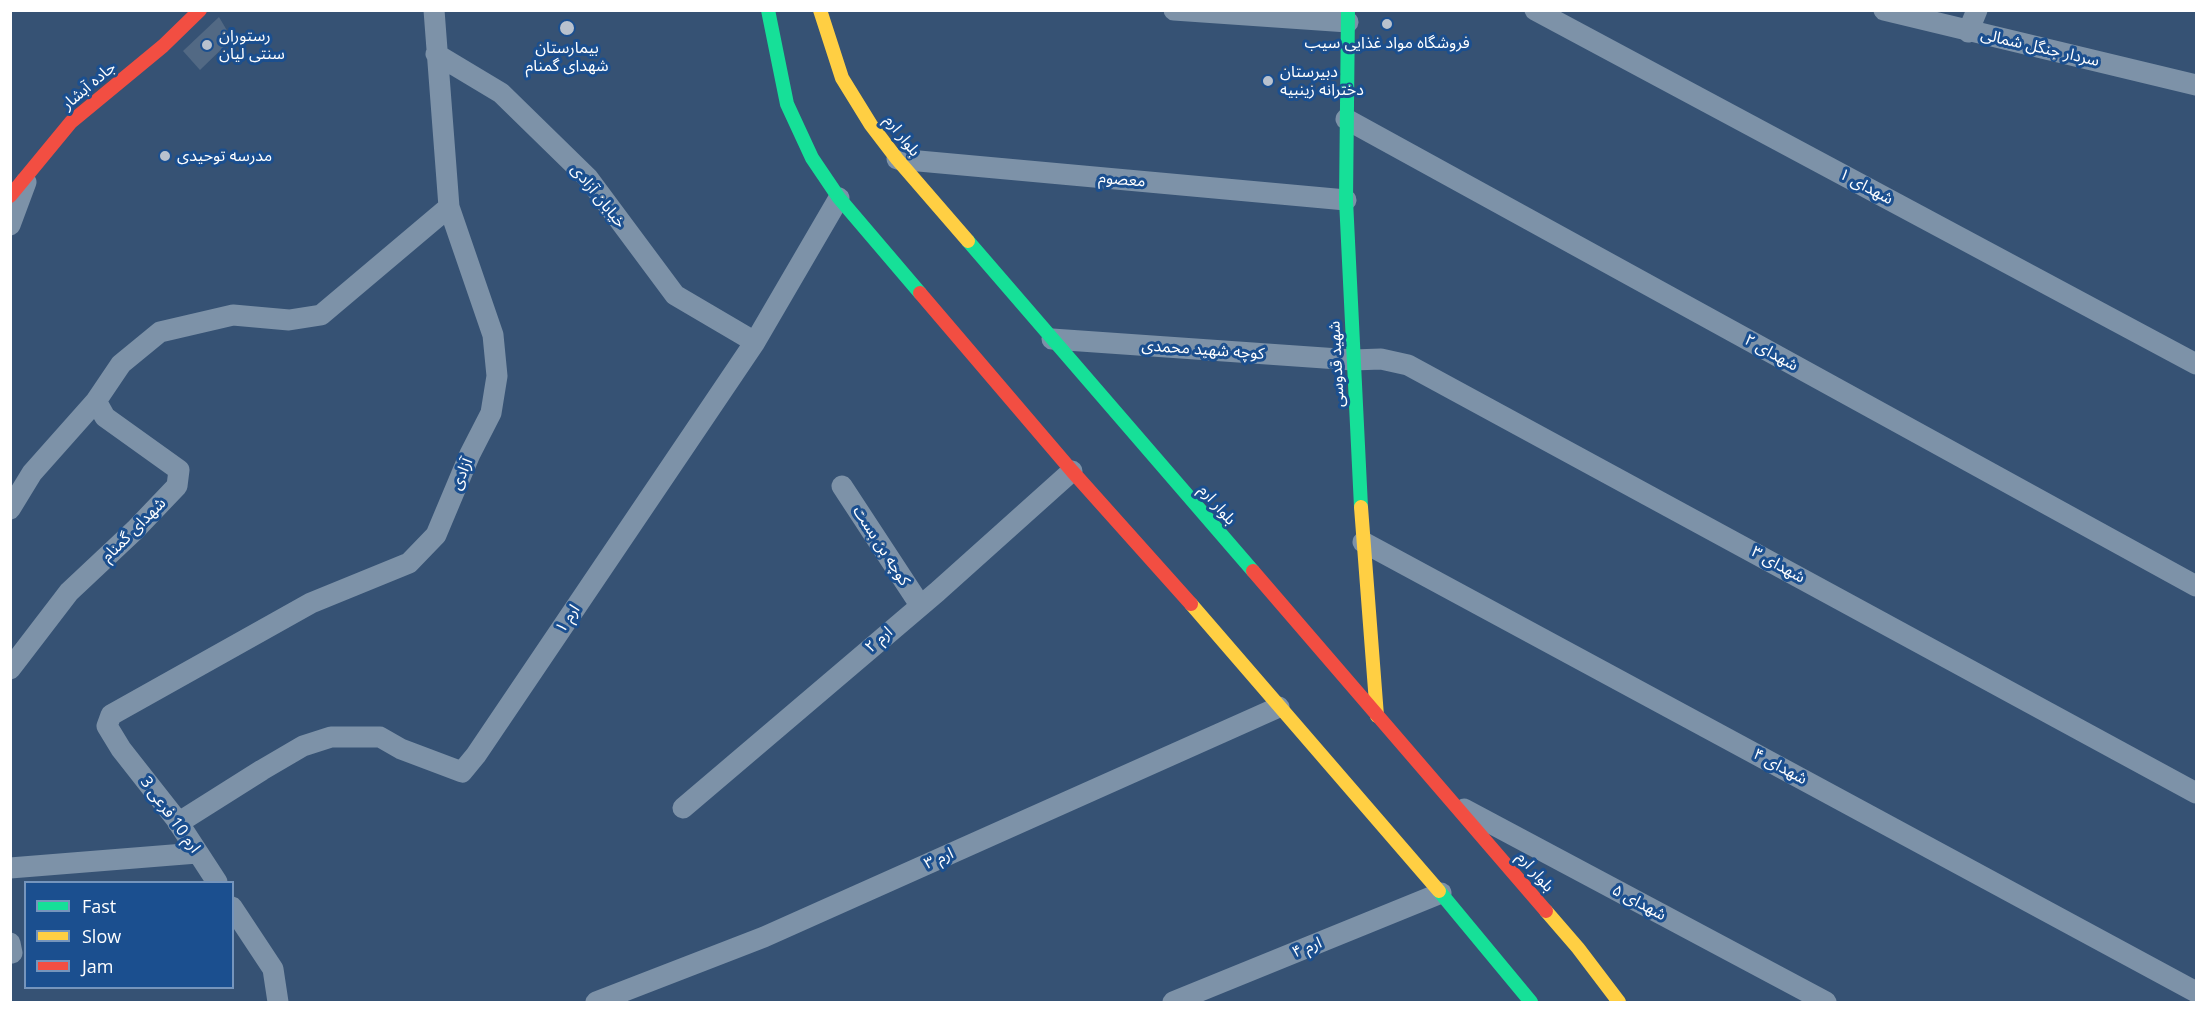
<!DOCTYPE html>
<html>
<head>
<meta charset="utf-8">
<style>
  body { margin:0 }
  #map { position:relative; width:2207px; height:1013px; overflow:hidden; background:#365274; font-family:"Open Sans",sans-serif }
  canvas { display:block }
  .frame { position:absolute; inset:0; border:12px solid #fff; pointer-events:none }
  .legend { position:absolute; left:24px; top:881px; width:210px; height:108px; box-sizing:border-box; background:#1b4f8f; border:2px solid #7695bc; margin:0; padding:8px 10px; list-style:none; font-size:18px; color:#fff }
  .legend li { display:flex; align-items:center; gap:12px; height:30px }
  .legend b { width:30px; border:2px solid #7695bc }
</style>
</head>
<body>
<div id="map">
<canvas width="2207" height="1013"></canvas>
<div class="frame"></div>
<ul class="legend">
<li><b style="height:8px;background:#16e098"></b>Fast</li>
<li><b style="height:8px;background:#ffcf43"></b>Slow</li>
<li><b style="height:8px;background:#f24e42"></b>Jam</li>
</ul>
</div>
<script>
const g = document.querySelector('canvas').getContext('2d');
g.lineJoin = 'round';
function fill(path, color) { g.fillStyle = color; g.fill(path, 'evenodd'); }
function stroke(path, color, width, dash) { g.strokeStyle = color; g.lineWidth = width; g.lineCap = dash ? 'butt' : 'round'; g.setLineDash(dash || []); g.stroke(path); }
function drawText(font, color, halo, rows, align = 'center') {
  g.font = font + ' "Open Sans","Noto Sans Arabic",sans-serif'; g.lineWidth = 6; g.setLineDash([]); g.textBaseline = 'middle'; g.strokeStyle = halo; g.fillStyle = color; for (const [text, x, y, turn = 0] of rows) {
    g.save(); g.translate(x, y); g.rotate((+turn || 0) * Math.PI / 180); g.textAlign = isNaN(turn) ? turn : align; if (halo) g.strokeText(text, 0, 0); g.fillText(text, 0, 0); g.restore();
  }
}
const building = new Path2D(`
  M219 17 232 39 200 70 183 51Z`);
const street = new Path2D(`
  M1174 10 1348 22
  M1535 10 2196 364
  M1884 10 2196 85
  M1968 32 1977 10
  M436 54 501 93 588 178 675 295 755 342
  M1346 119 2196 586
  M897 159 1346 200
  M10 225 26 182
  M1052 339 1353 360 1381 359 1408 365 2196 793
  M842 486 920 605
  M10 509 32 473 96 401 121 364 160 332 233 315 289 320 321 315 449 207
  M1363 542 2196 992
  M10 669 69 592 135 530 177 486 179 470 105 417 96 401
  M683 808 937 592 1072 471
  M1464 809 1826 1002
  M178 823 262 770 303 746 331 737H380L401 749 462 772 476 755 755 342 839 198
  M10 868 197 853
  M217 882 176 819 121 749 107 726 111 715 311 603 409 563 436 535 470 454 491 413 497 376 493 335 449 207 434 10
  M232 907 273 969 278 1002
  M10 943 12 953
  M596 1002 764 937 1279 707
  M1173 1002 1441 893`);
const fast = new Path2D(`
  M768 10 787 104 812 158 839 198 920 293
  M1348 10 1346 200 1361 507
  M968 241 1253 571
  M1439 891 1531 1002`);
const slow = new Path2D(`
  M820 10 842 78 871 125 897 159 968 241
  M1361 507 1377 716
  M1191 604 1439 891
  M1546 911 1578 948 1619 1002`);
const jam = new Path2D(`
  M10 196 71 122 163 46 200 10
  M920 293 1072 471 1191 604
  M1253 571 1546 911`);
const markers = [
  [1387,24,6,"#b9c2ce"],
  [567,28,8,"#b9c2ce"],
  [207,45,6,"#b9c2ce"],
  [1268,81,6,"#b9c2ce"],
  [165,156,6,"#b9c2ce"]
];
const poiNames = [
  ["رستوران",219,36],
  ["سنتی لیان",219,54],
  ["فروشگاه مواد غذایی سیب",1387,43,"center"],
  ["بیمارستان",567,48,"center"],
  ["شهدای گمنام",567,66,"center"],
  ["دبیرستان",1280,72],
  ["دخترانه زینبیه",1280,90],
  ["مدرسه توحیدی",177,156]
];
const streetNames = [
  ["سردار جنگل شمالی",2040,48,13],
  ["جاده آبشار",89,86,-40],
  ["بلوار ارم",902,136,52],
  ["معصوم",1122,180,5],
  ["شهدای ۱",1866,187,28],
  ["خیابان آزادی",598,196,51],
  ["کوچه شهید محمدی",1203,350,4],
  ["شهدای ۲",1771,353,29],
  ["شهید قدوسی",1337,364,-93],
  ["آزادی",462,474,-67],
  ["بلوار ارم",1217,505,49],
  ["شهدای گمنام",134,530,-45],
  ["کوچه بن بست",881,546,57],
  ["شهدای ۳",1778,565,29],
  ["ارم ۱",568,619,-56],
  ["ارم ۲",879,640,-41],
  ["شهدای ۴",1780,767,28],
  ["ارم 10 فرعی 3",170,815,54],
  ["ارم ۳",939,859,-24],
  ["بلوار ارم",1535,872,49],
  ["شهدای ۵",1639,903,28],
  ["ارم ۴",1307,948,-22]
];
fill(building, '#526984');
stroke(street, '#7d92a8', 21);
stroke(fast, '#16e098', 14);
stroke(slow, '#ffcf43', 14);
stroke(jam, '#f24e42', 14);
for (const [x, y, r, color] of markers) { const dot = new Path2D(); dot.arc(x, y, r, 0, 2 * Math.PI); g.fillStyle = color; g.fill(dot); stroke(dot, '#1b4f8f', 2); }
drawText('16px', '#fff', '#1b4f8f', poiNames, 'left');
drawText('16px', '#fff', '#1b4f8f', streetNames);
</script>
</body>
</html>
